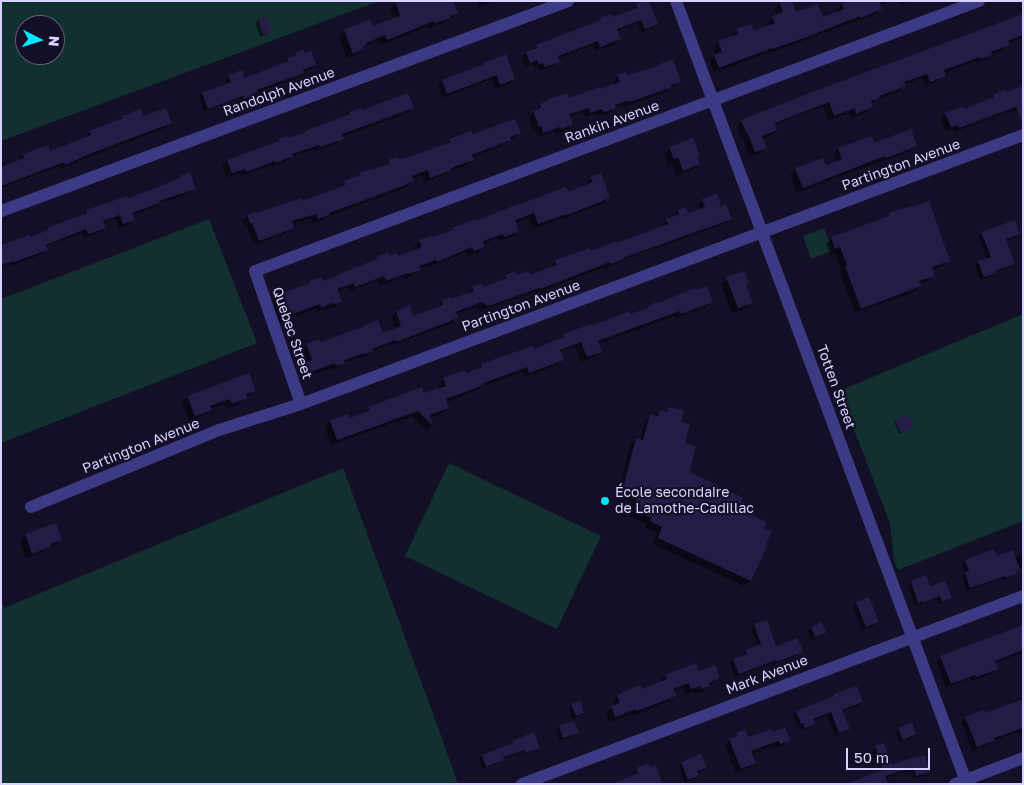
<!DOCTYPE html>
<html>
<head>
<meta charset="utf-8">
<style>
  body { margin:0 }
  #map { position:relative; width:1024px; height:785px; overflow:hidden; background:#130f26; font-family:"Golos Text",sans-serif }
  canvas { display:block }
  .frame { position:absolute; inset:0; border:2px solid #d9d4ff; pointer-events:none }
  .north { position:absolute; left:15px; top:15px; width:50px; height:50px; box-sizing:border-box; background:#130f26; border:1px solid #625e7d; border-radius:50%; rotate:95deg; font-size:14px; font-weight:700; line-height:20px; text-align:center; color:#d9d4ff }
  .north::after { content:''; display:block; margin:auto; width:18px; height:22px; background:#00e5ff; clip-path:polygon(50% 0,100% 100%,50% 72%,0 100%) }
  .scale { position:absolute; left:846px; top:748px; width:84px; height:22px; box-sizing:border-box; border:2px solid #d9d4ff; border-top:0; padding-left:6px; font-size:15px; line-height:18px; white-space:nowrap; color:#d9d4ff; -webkit-text-stroke:4px #130f26; paint-order:stroke }
</style>
</head>
<body>
<div id="map">
<canvas width="1024" height="785"></canvas>
<div class="frame"></div>
<div class="north">N</div>
<div class="scale">50 m</div>
</div>
<script>
const g = document.querySelector('canvas').getContext('2d');
g.lineJoin = 'round';
function fill(path, color) { g.fillStyle = color; g.fill(path, 'evenodd'); }
function stroke(path, color, width, dash) { g.strokeStyle = color; g.lineWidth = width; g.lineCap = dash ? 'butt' : 'round'; g.setLineDash(dash || []); g.stroke(path); }
function drawText(font, color, halo, rows, align = 'center') {
  g.font = font + ' "Golos Text",sans-serif'; g.lineWidth = 4.5; g.setLineDash([]); g.textBaseline = 'middle'; g.strokeStyle = halo; g.fillStyle = color; for (const [text, x, y, turn = 0] of rows) {
    g.save(); g.translate(x, y); g.rotate((+turn || 0) * Math.PI / 180); g.textAlign = isNaN(turn) ? turn : align; if (halo) g.strokeText(text, 0, 0); g.fillText(text, 0, 0); g.restore();
  }
}
const green = new Path2D(`
  M1 1H379L1 141ZM25 25H55V55H25Z
  M209 219 257 343 1 443V299Z
  M824 228 832 251 811 259 803 236Z
  M1023 314V521L898 570 894 561 890 523 839 391Z
  M449 463 601 536 557 629 405 556Z
  M343 468 440 733 458 784H1V599L4 608Z`);
const shadow = new Path2D(`
  M400 1 456 13 451 18 447 20 444 23 429 28 428 26 381 45 379 40 362 47V49L357 55 347 58 339 36 344 31 370 21 372 28 394 20 390 9 395 3Z
  M478 1H495L480 7Z
  M852 1H892L879 6 880 9 875 15 855 22V21L800 42 767 54 766 53 714 73 710 61 716 55 713 48 718 42 732 37 731 36 737 30 753 33 769 27 768 23 773 17 777 16 774 9 780 3 795 14 822 18 838 12 837 10 842 5Z
  M899 1H910L900 5Z
  M637 6 656 24 652 29 640 33 637 23 616 31 620 39 615 44 595 51 593 45 557 59 558 61 554 66 540 71 538 67 534 68 533 64 525 67 522 57 536 46 597 23 601 19H612L632 10Z
  M1023 16V38L1008 43V45L1003 50 990 55 985 60 976 63 975 61 944 73V75L939 80 925 86 922 78 904 85V86L899 91 876 100 871 104 872 107 867 112 851 118 849 113 829 120 823 106 774 125 776 130 771 135 762 139 765 148 760 153 749 157 743 138 741 139 737 127 742 121Z
  M259 20 271 31 267 35 260 37 255 23Z
  M296 54 315 65 311 68 302 72 303 73 300 77 255 93 248 99 240 102 239 99 204 112 199 97 202 94 227 84 225 79 229 76 244 79 285 64 284 62 287 59 292 57Z
  M505 56 514 79 509 84 495 89 492 79 442 98 438 85 442 81 482 66 484 64Z
  M656 67 679 81 674 86 668 89 665 92 624 107 621 105 614 108 609 113 599 116 595 114 585 117 583 112 569 117 572 125 567 130 556 134 555 131 538 137 536 131H534L529 117 541 105 569 99 600 91 614 85 613 82 618 76H626L654 69Z
  M1006 94 1023 108 1012 112 1011 111 954 132 953 129 946 131 941 118 946 114 963 110 989 100 994 96Z
  M412 108 407 113 342 137V138L337 143 315 151 314 149 290 157 287 161 271 167V165L241 176 240 173 227 178 222 166 227 161 276 143 279 140 288 139 304 134 306 132 346 117 350 113Z
  M123 117 142 118 170 123 165 128 86 158 60 169 59 166 1 188V163L4 162 6 167 18 161 23 155 50 153 86 138 85 137 90 132 119 121Z
  M519 133 514 138 509 140 504 145 471 157 472 159 467 165 449 171 444 175 425 182 422 175 412 179V181L407 186 399 190 326 217 322 220 313 224 311 218 291 224 292 227 287 233 254 245 247 227 245 228 242 221 248 216 301 202 339 187 344 182 356 178 360 174 371 172 385 165 391 160 400 161 445 145 451 140 472 136Z
  M873 144 915 146 910 151 880 162V161L797 193 790 175 796 169 825 167 836 163 833 155 839 149Z
  M670 148 698 155 696 158 698 164 693 170 677 176 672 162 668 164 664 154Z
  M180 177 195 189 190 193 158 204 154 208 132 215 134 219 129 224 119 228 115 218 103 223 105 228 100 232 84 238 82 233 45 247 46 250 42 254 10 266 9 264 1 267V245L29 238 44 233 48 229 82 216 87 212 128 200 175 182Z
  M591 178 609 198 604 203 562 219 561 218 533 229 528 218 515 223 518 230 513 236 499 241 497 238 483 244 484 247 479 252 468 256 467 252 431 266V265L419 269 414 275 403 279 402 277 380 286 378 280 350 291 348 287 337 292 341 302 335 307 329 309 327 308 316 312 315 309 279 322 272 302 277 296 307 286 310 282 322 283 336 278 340 275 372 262 377 258 397 257 416 250 414 247 420 241 433 239 449 233 453 229 475 223 587 186 586 183Z
  M703 200 720 207 730 218 726 223 620 261 617 264 605 268V267L535 293V292L483 310 476 307 455 314 457 318 452 323 391 346 390 344 371 351 367 356 360 358V357L343 363 338 367 332 370 331 368 302 378 299 369 304 364 307 363 302 350 307 345 320 344 382 335 396 329 391 317 396 312 413 317 438 308V306L442 301H450L469 294 468 292 473 288 484 289 502 281 507 276H529L552 268 551 266 556 262 590 253 663 227 662 225 679 211 687 214 700 210 698 205Z
  M889 215 948 260 943 266 932 270 934 275 928 281 919 284 920 286 914 292 855 313 840 272 841 271 835 252 830 254 826 244 832 238 885 218Z
  M982 233 1018 234 1015 237 1005 241 1014 263 1010 267 995 272 991 276 980 280 975 266 979 262 987 259 978 236Z
  M727 278 745 286 751 303 746 308 732 313 721 284Z
  M711 302 706 307 676 318 675 316 597 344 600 351 595 357 581 362 575 346 559 352 562 360 557 365 524 377 522 372 481 387 478 390 446 402 448 407 443 413 430 418 432 426 427 430 412 416 331 445 325 428 330 422 348 416 349 419 363 414 369 408 440 389 438 384 444 379 465 375 477 370 481 366 515 353 533 350 558 341 564 335 642 311 647 307 657 303Z
  M254 390 249 396 246 397 241 403 227 409 225 403 210 409 205 415 189 421 182 402 188 397Z
  M669 408 680 422 688 473 763 528 764 545H766L750 581 744 586 653 544 657 533 645 527 646 524 629 516 632 501 618 497 630 445 636 439 640 440 645 421 650 415 655 416 660 412 664 413Z
  M896 421 913 427 899 434 894 422Z
  M26 535 61 540 55 545 49 548 45 551 26 558 20 541Z
  M994 550 996 557H1014L1023 554V568L1018 570 1012 577 1002 580 1001 578 967 591 962 577 965 574 962 565 965 561Z
  M925 577 929 588 950 598 947 601 938 604 937 599 919 605V604L915 605 908 585 911 582Z
  M857 603 877 622 874 626 862 630 853 607Z
  M755 626 775 647 802 652 798 655 773 665 772 663 735 677 730 663 734 660 743 656 742 654 746 651 758 647 751 629Z
  M1023 627V652L995 663 997 669 992 673 971 681 970 678 946 688 936 661 941 657Z
  M811 628 824 632 821 636 811 640 808 631Z
  M698 672 719 678 703 691 695 694 694 691 686 694 683 688 673 691 675 696 669 701 632 716 631 714 610 722 606 713 614 706 613 702 618 696 641 691 660 683V681L665 676Z
  M834 695 861 702 858 706 842 711 848 729 845 732 835 736 827 715 812 721 813 724 810 727 801 730 799 726H798L793 715 797 712 831 699Z
  M1023 698V733L1020 734 1019 731 992 741 989 744 972 751 961 722 966 718 984 714 1010 705 1014 701Z
  M572 705 583 713 579 716 572 719 569 708Z
  M560 727 577 732 574 736 560 741 556 730Z
  M899 729 915 734 911 738 899 742 895 732Z
  M772 733 788 740 783 745 775 748 774 745 751 754 754 763 750 767 736 773 725 745 737 734 747 739Z
  M513 742 538 747 535 751 522 755 520 752 502 759 499 763 483 769 479 759 482 756 509 746Z
  M876 747 891 767 918 759 929 771 925 775 913 779 911 772 907 774 906 771 885 778 880 772 872 751Z
  M682 763 705 768 702 771 697 773 698 776 694 779 685 783 679 766Z
  M649 768 634 776 633 772 637 769Z`);
const building = new Path2D(`
  M395 1H453L458 13 450 16 451 18 434 23V21L387 40 385 35 366 43 367 44 363 46 364 49 353 54 344 30 370 19 373 26 400 16Z
  M645 1H649L658 24 645 29 641 20 617 29 621 39 600 47 598 41 558 56 560 62 545 67 543 63 539 64 537 60 530 63 526 52 537 48 536 45 601 20 600 18 611 14 613 17 637 8 636 4Z
  M779 1H792L796 12 818 4 823 17 844 9 842 4 849 1H879L882 9 861 18 860 16 807 37 772 49V48L719 68 714 55 722 52 718 41 738 34 736 29 751 24 754 31 775 23 772 16 783 12Z
  M1023 14V35L1008 41 1010 45 991 52 992 55 981 59 980 57 944 70 946 76 930 82 927 74 904 82 906 86 879 96 880 98 871 101 873 107 856 114 855 108 834 116 829 102 775 123 777 130 762 136 767 148 755 152 748 134H747L741 120 815 91Z
  M266 16 272 32 264 35 258 19Z
  M303 49 305 53 311 50 316 65 303 70 304 73 257 90 258 91 252 94 253 96 244 99 243 96 208 109 202 93 231 82 228 75 242 70 245 78 288 61 287 58 296 55 295 53Z
  M506 54 515 79 500 85 497 75 447 94 442 80 484 64 483 63Z
  M673 59 681 82 671 85 672 87 630 102 627 101 615 105 616 108 605 112 601 109 591 113 589 108 569 114 573 125 561 129 560 127 543 133 541 126 539 127 533 111 541 108 540 104 548 101 549 99 568 93 569 98 599 87 600 89 620 82 617 75 626 72 627 75 656 67 655 66Z
  M1023 86V122H1022L1016 107 959 128 958 125 951 127 945 113 963 106 964 109 994 97 993 94 1006 89 1007 92Z
  M408 93 414 108 342 134 344 139 320 147 319 145 292 154 293 156 276 163 275 161 246 172 245 169 232 173 227 160 279 141V139L288 135 289 138 306 132 305 131 350 114 349 112 361 108 362 110Z
  M166 108 172 123 92 153 65 165 64 162 1 186V167L24 158 23 154 48 145 50 151 91 135 89 131 123 118 122 116 140 109 143 116Z
  M515 119 521 133 510 137 511 140 472 155 474 160 453 167V168L451 169V170L430 178 428 170 412 176 414 181 406 184V185L329 213V215L318 219 316 214 292 221 294 228 259 241 252 223H250L247 215 255 212 256 213 301 198 302 201 345 185 344 181 360 175 359 173 371 169V170L388 164 390 159 395 157 400 159 411 156 451 142 450 139 471 131 473 134Z
  M911 129 917 146 886 158 885 156 803 188 795 168 823 158 826 165 842 159 838 148 872 136 874 143Z
  M693 138 700 155 697 156 700 164 683 171 678 157 674 159 669 147Z
  M190 172 196 189 159 201 160 203 132 213 135 220 123 224 120 215 103 221 106 228 88 234 86 229 46 245 48 250 14 262V261L1 265V245L29 235 30 237 48 230 47 228 87 213 86 210 127 196 128 198 145 192 180 178 179 176Z
  M601 173 610 198 567 215V214L538 224 534 213 515 220 519 231 504 237 503 234 483 241 485 247 474 251 472 247 437 262 436 260 419 266 421 270 408 274V273L386 281 384 276 355 287 354 283 337 289 342 302 335 304 333 303 321 308 320 304 285 317 277 295 310 283 309 281 322 277 323 281 340 275 339 274 377 259 376 257 388 252 389 256 397 253 398 256 422 247 419 240 433 235V237L453 230 452 228 475 219 476 221 520 203V204L566 187 568 192 593 182 590 177Z
  M717 194 721 206 726 204 732 219 623 258 624 259 610 264V262L540 289 539 288 488 306 481 302 456 312 458 318 396 342 395 340 372 349 373 351 365 354V353L344 360 345 363 336 366 335 363 307 374 303 363 312 360 306 344 320 339 321 342 363 327V326L378 320 383 333 401 326 396 311 410 305 413 316 443 305 442 300 450 297 451 299 474 291 472 286 483 283 484 287 507 278 506 275 515 271 517 275 528 271 530 275 557 265 555 260 590 248 591 251 617 241V243L668 224 666 219 679 214 678 210 686 207 688 213 705 207 702 199Z
  M929 201 950 261 932 267 935 276 919 281 921 286 861 309 845 266 847 265 840 247 835 249 831 237 889 216V213L911 206 912 207Z
  M1015 220 1020 234 1006 239 1015 264 995 271 996 273 984 277 978 261 991 257 981 232Z
  M744 271 749 284 746 285 753 303 738 308 726 277Z
  M707 286 713 302 681 314 680 311 598 341 602 352 587 357 581 342 560 350 564 360 529 373 527 367 484 383V385L446 399 449 408 430 415 433 426 418 411 337 440 330 421 348 414 350 418 370 410 368 407 422 387 424 393 446 386 443 378 464 370 466 373 482 367 481 364 515 352H516L533 346 534 349 564 337 563 334 591 324 592 326 629 311 630 314 648 308 647 306 657 302 658 303 695 288 696 290Z
  M249 373 256 391 246 394 248 398 232 404 230 399 210 406 212 410 195 416 187 396Z
  M668 407 684 410 681 422 690 424 685 443 696 446 690 472 743 498 739 509 767 522 764 528 772 531 766 544H768L751 581 658 538 662 527 650 521 651 518 634 510 637 496 622 492 636 438 643 440 650 414 658 416 660 410 667 412Z
  M908 414 914 427 901 433 895 420Z
  M56 523 62 540 51 544 52 546 32 554 25 534Z
  M994 549 997 556 1013 550 1020 570 1016 571 1017 574 1006 578 1005 576 970 588 965 572 969 571 965 560Z
  M926 575 930 586 945 581 952 598 942 602 940 596 923 603V601L918 603 911 581Z
  M869 597 879 622 866 627 856 602Z
  M767 620 776 646 798 638 803 652 777 662 776 660 739 674 733 659 747 654 745 650 761 644 754 624Z
  M822 622 826 633 815 637 811 627Z
  M1023 625V650L995 661 998 669 976 677 975 675 951 684 940 656Z
  M696 663 698 671 715 665 720 678 709 683 710 686 701 689 700 686 691 689 689 683 673 689 676 696 637 711 636 709 615 717 611 706 620 703 617 695 640 685 642 689 667 679 665 675Z
  M857 686 863 702 842 710 850 729 839 733 831 712 813 719 815 724 805 728 803 723 801 724 796 711 834 696 833 694Z
  M1023 699V728L994 738 995 740 977 747 965 717 984 710 985 713Z
  M580 701 584 713 576 716 571 704Z
  M574 721 579 733 563 738 559 726Z
  M912 722 916 734 903 740 898 728Z
  M785 727 790 741 780 744 779 741 751 751 756 763 741 769 729 739 737 736 736 733 745 730 748 737 772 729 773 732Z
  M534 732 540 748 525 753 524 750 503 757 504 760 486 767 482 755 513 743 512 741Z
  M884 743 892 765 918 756 919 757 925 755 930 772 916 776 914 769 910 771 909 768 886 776 884 772 888 784H848V783L883 770 875 746Z
  M701 754 707 768 697 771 699 776 688 780 681 762Z
  M648 763 650 767 656 765 662 784H612L638 773 636 768Z`);
const minor = new Path2D(`
  M676 1 967 784
  M1 211 568 1
  M301 404 255 271 979 1
  M31 507 219 430 301 404 1023 135
  M522 784 1023 596
  M955 784 1023 758`);
const markers = [
  [605,501,5,"#00e5ff"]
];
const streetNames = [
  ["Randolph Avenue",279,92,-20],
  ["Rankin Avenue",612,122,-20],
  ["Partington Avenue",901,165,-20],
  ["Partington Avenue",521,306,-20],
  ["Quebec Street",292,333,71],
  ["Totten Street",836,387,70],
  ["Partington Avenue",141,446,-22],
  ["Mark Avenue",767,675,-21]
];
const poiNames = [
  ["École secondaire",615,493],
  ["de Lamothe-Cadillac",615,509]
];
fill(green, '#12302f');
fill(shadow, '#0007');
fill(building, '#241b47');
stroke(minor, '#3d3a85', 12);
for (const [x, y, r, color] of markers) { const dot = new Path2D(); dot.arc(x, y, r, 0, 2 * Math.PI); g.fillStyle = color; g.fill(dot); stroke(dot, '#130f26', 2); }
drawText('14px', '#d9d4ff', '#130f26', streetNames);
drawText('14px', '#d9d4ff', '#130f26', poiNames, 'left');
</script>
</body>
</html>
